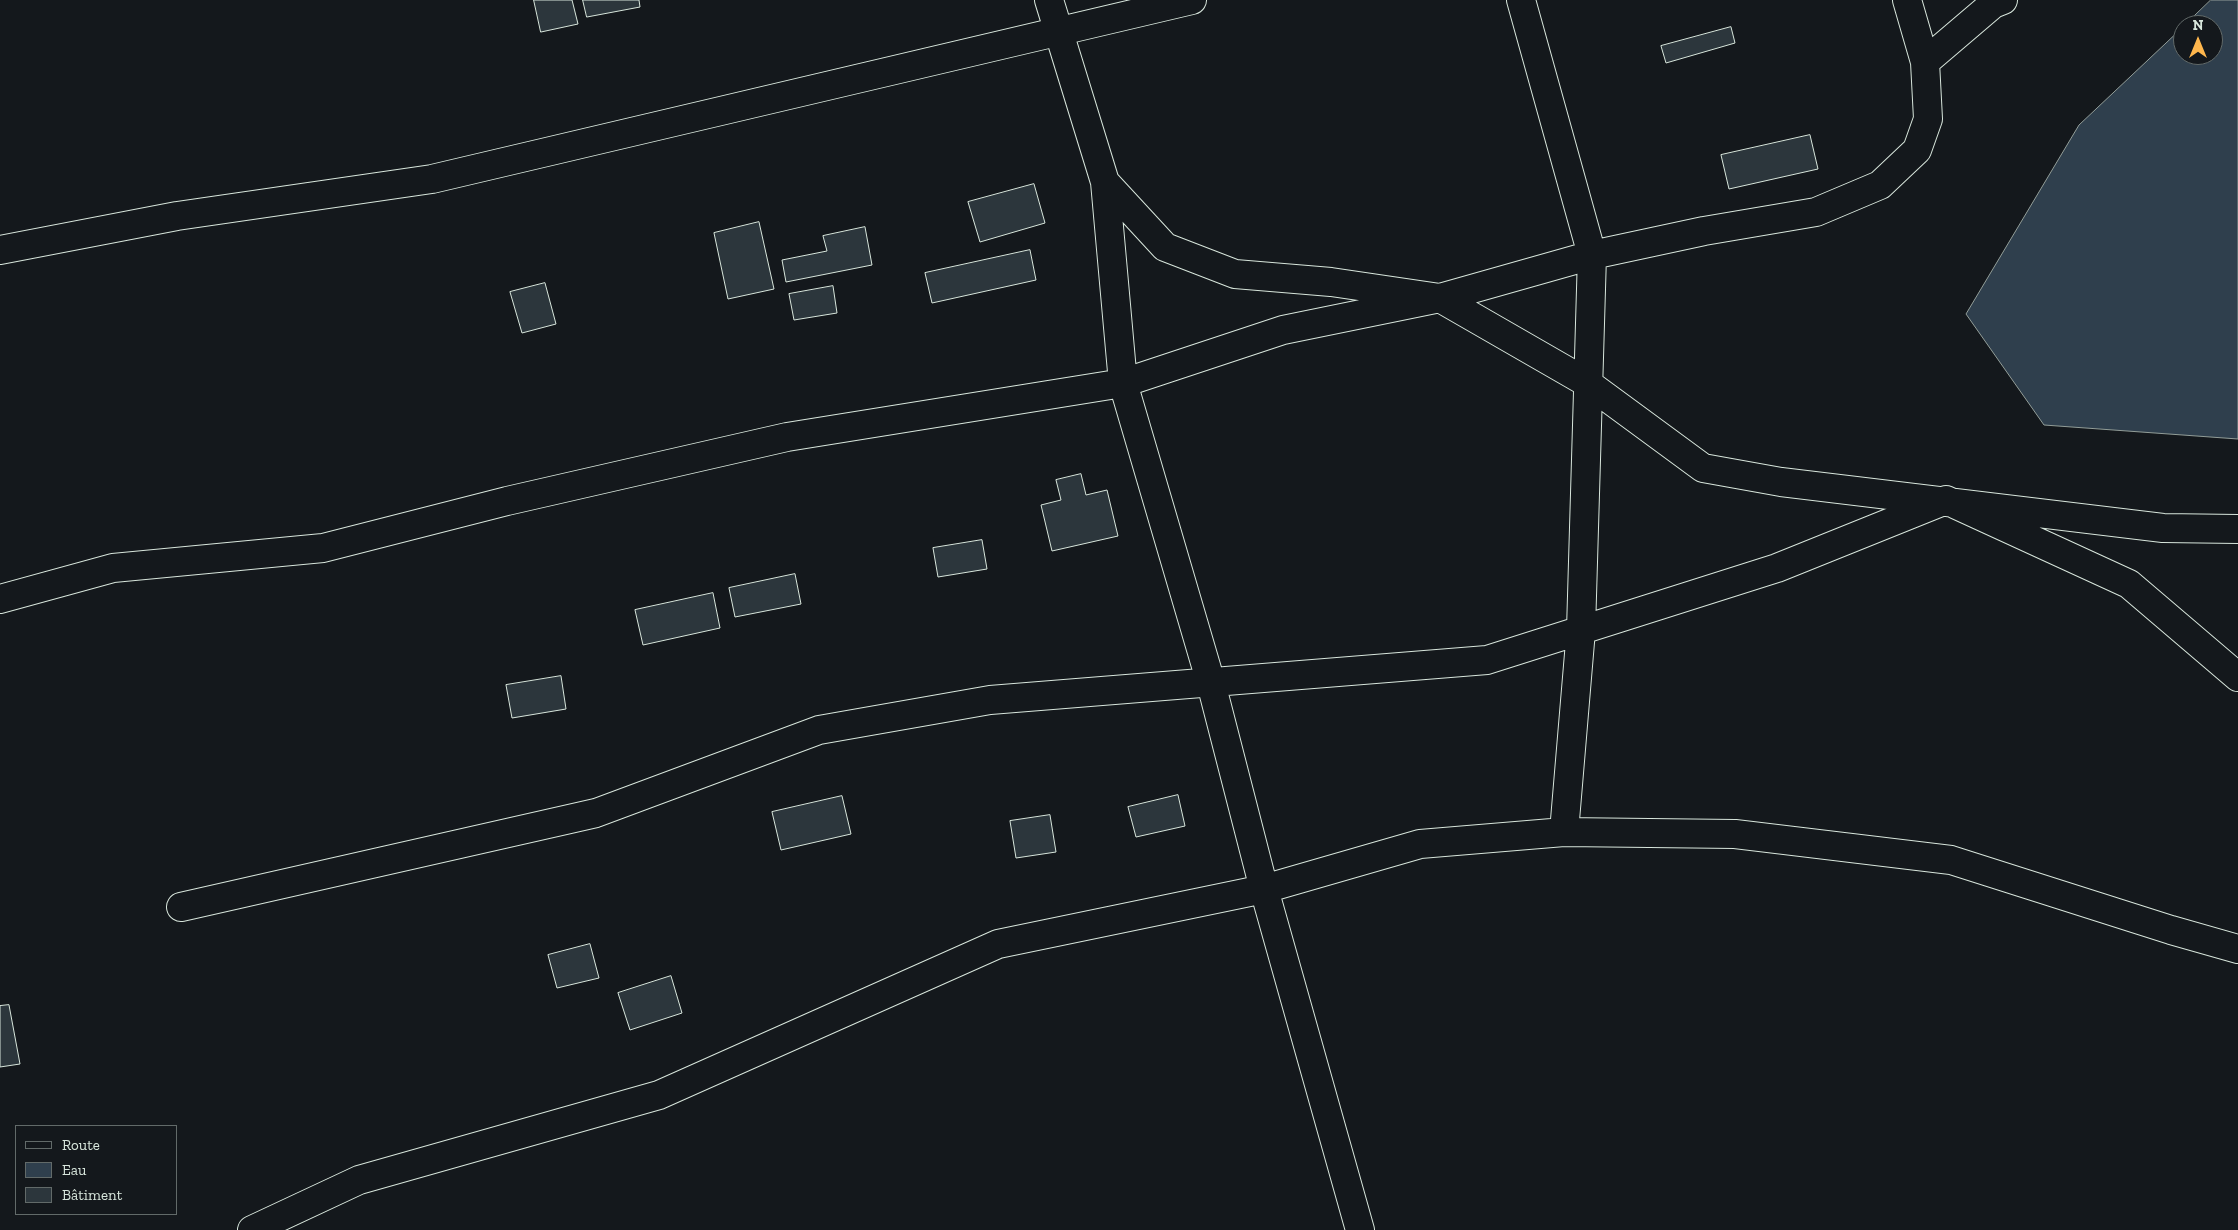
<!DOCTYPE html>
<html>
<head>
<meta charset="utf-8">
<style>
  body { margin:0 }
  #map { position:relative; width:2238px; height:1230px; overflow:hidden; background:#14181c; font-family:"Zilla Slab",serif }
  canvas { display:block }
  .legend { position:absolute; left:15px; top:1125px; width:162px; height:90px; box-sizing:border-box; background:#14181c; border:1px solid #626a69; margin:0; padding:6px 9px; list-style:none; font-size:15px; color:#d8e6dc }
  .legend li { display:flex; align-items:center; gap:10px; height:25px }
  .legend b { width:25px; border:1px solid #626a69 }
  .north { position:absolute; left:2173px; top:15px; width:50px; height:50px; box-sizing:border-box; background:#14181c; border:1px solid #626a69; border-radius:50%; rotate:0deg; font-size:14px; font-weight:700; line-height:20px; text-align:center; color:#d8e6dc }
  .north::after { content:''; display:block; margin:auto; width:18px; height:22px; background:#ffb74d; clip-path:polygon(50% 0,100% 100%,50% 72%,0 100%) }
</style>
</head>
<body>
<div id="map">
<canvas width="2238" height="1230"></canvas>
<ul class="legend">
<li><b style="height:6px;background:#14181c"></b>Route</li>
<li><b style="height:14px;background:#2f3f4d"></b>Eau</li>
<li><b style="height:14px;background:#2c363c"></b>Bâtiment</li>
</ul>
<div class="north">N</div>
</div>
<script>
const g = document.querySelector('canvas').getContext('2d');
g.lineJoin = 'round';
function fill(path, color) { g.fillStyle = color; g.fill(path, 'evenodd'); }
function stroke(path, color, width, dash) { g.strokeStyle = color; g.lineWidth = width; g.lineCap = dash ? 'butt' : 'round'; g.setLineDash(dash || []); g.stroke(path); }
const water = new Path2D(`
  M2211 0H2238V439L2044 425 1966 314 2079 125 2183 27V55H2213V25H2185Z`);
const building = new Path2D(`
  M534 0H572L578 24 541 32Z
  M583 0H639L640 7 587 17Z
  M1731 27 1735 43 1666 63 1661 46Z
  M1810 135 1818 169 1729 189 1721 155Z
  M1034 184 1045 223 980 242 968 202Z
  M759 222 774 289 728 299 714 233Z
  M865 227 872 265 786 282 782 260 827 251 823 236Z
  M1030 250 1036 280 932 303 925 273Z
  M545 283 556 324 522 333 510 292Z
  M833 286 837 313 794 320 789 294Z
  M1081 474 1086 495 1107 490 1118 536 1052 551 1041 505 1061 500 1056 480Z
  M982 540 987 569 938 577 933 548Z
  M795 574 801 604 735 617 729 588Z
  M713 593 720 628 643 645 635 610Z
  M561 676 566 709 512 718 506 685Z
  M1178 795 1185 826 1136 837 1128 807Z
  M842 796 851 834 781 850 772 812Z
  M1050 815 1056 852 1016 858 1010 821Z
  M590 944 599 978 557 988 548 955Z
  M671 976 682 1013 630 1030 618 993Z
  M9 1005 20 1064 0 1067V1006Z`);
const minor = new Path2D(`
  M1049 0 1105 182 1123 383 1211 683 1264 889 1360 1230
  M1521 0 1592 255 1581 630 1564 832
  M1925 62 1993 4 2003 0
  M1105 182 1165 247 1235 274 1331 282 1440 298 1586 382 1703 468 1781 482 2163 528 2238 529
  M0 250 177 216 432 179 1192 0
  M0 599 113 568 323 548 507 501 787 437 1123 383 1283 330 1440 298 1592 255 1704 231 1816 212 1880 185 1917 150 1928 119 1925 62 1907 0
  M181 907 596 813 819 730 990 700 1487 660 1777 568 1946 500 2129 584 2238 677
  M252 1230 359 1180 659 1095 998 944 1264 889 1420 844 1564 832 1735 834 1951 860 2171 930 2238 949`);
fill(water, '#2f3f4d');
stroke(water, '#939e99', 1);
fill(building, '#2c363c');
stroke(building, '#d8e6dc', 1);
stroke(minor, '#d8e6dc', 30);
stroke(minor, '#14181c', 28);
</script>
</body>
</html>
